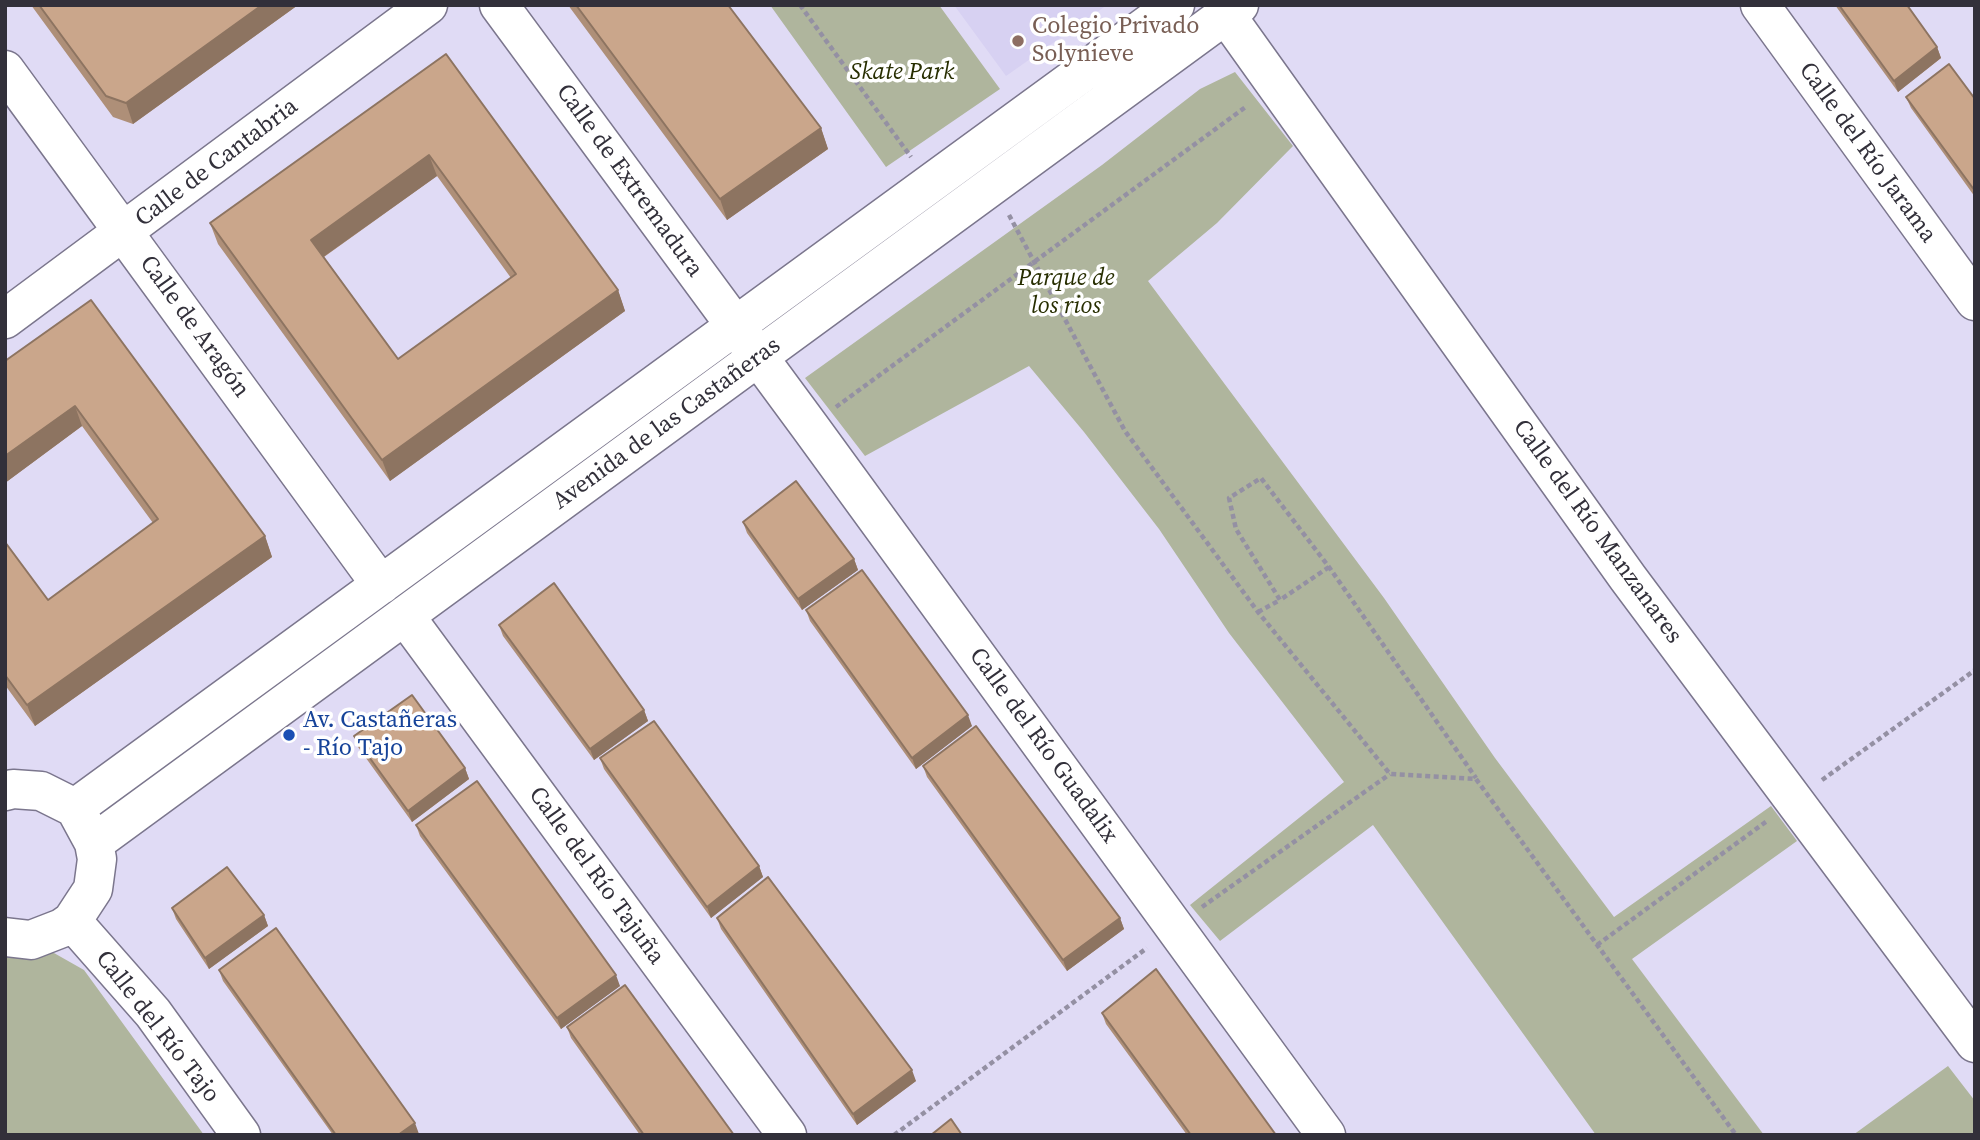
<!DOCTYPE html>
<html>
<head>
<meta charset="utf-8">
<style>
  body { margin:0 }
  #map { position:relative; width:1980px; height:1140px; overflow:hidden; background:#e0dbf5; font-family:"Source Serif 4",serif }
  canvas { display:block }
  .frame { position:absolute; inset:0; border:7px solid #32303a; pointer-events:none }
</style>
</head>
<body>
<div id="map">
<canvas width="1980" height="1140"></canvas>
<div class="frame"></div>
</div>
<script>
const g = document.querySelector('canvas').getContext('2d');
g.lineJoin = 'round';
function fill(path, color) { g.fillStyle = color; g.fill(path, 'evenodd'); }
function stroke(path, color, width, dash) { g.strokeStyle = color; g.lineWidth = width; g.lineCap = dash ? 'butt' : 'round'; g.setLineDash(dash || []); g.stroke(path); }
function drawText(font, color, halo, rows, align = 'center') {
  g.font = font + ' "Source Serif 4",serif'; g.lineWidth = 7; g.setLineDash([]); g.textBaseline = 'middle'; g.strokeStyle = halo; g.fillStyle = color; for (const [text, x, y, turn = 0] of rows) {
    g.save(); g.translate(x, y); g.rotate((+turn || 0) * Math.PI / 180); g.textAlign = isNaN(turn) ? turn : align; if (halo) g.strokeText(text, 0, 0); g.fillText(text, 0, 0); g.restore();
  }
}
const built = new Path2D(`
  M954 5H1107L1006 76Z`);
const green = new Path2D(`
  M770 5H939L1000 89 886 167Z
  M1235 72 1293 146 1217 223 1148 281 1384 598 1495 758 1614 917 1771 806 1797 841 1632 959 1764 1135H1596L1373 825 1220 941 1190 905 1344 782 1229 633 1159 529 1084 432 1029 366 865 456 805 378 1102 165 1200 89Z
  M31 940 84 970 204 1135H5V948Z
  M1948 1066 1975 1101V1135H1853Z`);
const path = new Path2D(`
  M800 5 911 157
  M1009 215 1125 431 1258 612 1390 774 1476 779 1736 1135
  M836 407 1247 106
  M1329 567 1280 600 1236 529 1229 498 1261 478 1329 567 1476 778
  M1258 612 1280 600
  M1822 780 1975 670
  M1202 907 1390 774
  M1597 945 1767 821
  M894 1135 1147 948`);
const minor = new Path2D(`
  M499 5 810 427 1326 1135
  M1760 5 1975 301
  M1226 15 1628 578 1975 1043
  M5 70 381 585
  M5 319 428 5
  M405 616 787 1135
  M5 791 13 789 41 791 75 808 94 843 97 859 93 889 72 921 62 928 31 940 5 937
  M75 808 1175 5
  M94 843 1239 5
  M72 921 153 1013 241 1135`);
const wall = new Path2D(`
  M31 5H298L133 124 113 117Z
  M568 5H728L821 128 828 149 727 220Z
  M1835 5H1907L1937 47 1941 58 1898 92Z
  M446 54 618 290 625 311 390 481 218 244 210 223ZM437 176 511 278 398 359 324 257Z
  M1906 97 1975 99V197L1911 108Z
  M91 300 265 536 272 557 35 726 5 685V542L48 600 153 523 82 426 5 483V361Z
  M743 522 854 559 858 570 802 610 747 533Z
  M806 610 972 726 916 769 810 621Z
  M499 625 644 710 648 721 594 760 503 636Z
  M354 736 465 768 469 779 412 822 358 747Z
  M600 758 759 866 763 877 711 918 604 769Z
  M923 766 1120 918 1124 929 1067 971 927 777Z
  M416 825 620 986 561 1029 420 836Z
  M172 908 264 915 268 926 209 969 176 919Z
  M717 918 916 1081 857 1125 721 929Z
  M219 970 419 1134 333 1135 223 981Z
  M1102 1013 1276 1135H1187L1106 1024Z
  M567 1027 734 1135H640L571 1038Z`);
const shadedWall = new Path2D(`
  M262 5H298L133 124 126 103Z
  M1937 47 1941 58 1898 92 1894 81Z
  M821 128 828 149 727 220 720 199Z
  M429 155 437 176 319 260 311 240Z
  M618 290 625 311 390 481 382 460Z
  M75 406 82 426 5 483V456Z
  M265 536 272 557 35 726 27 705Z
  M854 559 858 570 802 610 798 599Z
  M644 710 648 721 594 760 590 749Z
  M968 715 972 726 916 769 912 758Z
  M465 768 469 779 412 822 408 811Z
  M759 866 763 877 711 918 707 907Z
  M264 915 268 926 209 969 205 958Z
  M1120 918 1124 929 1067 971 1063 960Z
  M616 975 620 986 561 1029 557 1018Z
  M912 1070 916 1081 857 1125 853 1114Z
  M415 1123 419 1134 418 1135H398Z`);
const building = new Path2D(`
  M39 5H262L126 103 106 96Z
  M576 5H728L821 128 720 199Z
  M1839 5H1907L1937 47 1894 81Z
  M446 54 618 290 382 460 210 223ZM429 155 516 274 398 359 311 240Z
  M1949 64 1975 99V191L1906 97Z
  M91 300 265 536 27 705 5 675V542L48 600 158 519 75 406 5 456V361Z
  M796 481 854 559 798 599 743 522Z
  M862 570 968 715 912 758 806 610Z
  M554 583 644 710 590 749 499 625Z
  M412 695 465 768 408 811 354 736Z
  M654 721 759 866 707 907 600 758Z
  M976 726 1120 918 1063 960 923 766Z
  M477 781 616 975 557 1018 416 825Z
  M227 867 264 915 205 958 172 908Z
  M768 877 912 1070 853 1114 717 918Z
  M276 928 415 1123 398 1135H336L219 970Z
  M1156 969 1276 1135H1191L1102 1013Z
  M625 985 734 1135H644L567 1027Z
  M951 1119 962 1135H931Z`);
const markers = [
  [1018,41,7,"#8d6e63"],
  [289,735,7,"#1a4fb4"]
];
const educationNames = [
  ["Colegio Privado",1032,27],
  ["Solynieve",1032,55]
];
const parkNames = [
  ["Skate Park",902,73],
  ["Parque de",1066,279],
  ["los rios",1066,307]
];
const streetNames = [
  ["Calle del Río Jarama",1867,153,54],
  ["Calle de Cantabria",217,163,-37],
  ["Calle de Extremadura",629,181,54],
  ["Calle de Aragón",194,327,54],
  ["Avenida de las Castañeras",667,424,-36],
  ["Calle del Río Manzanares",1597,532,54],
  ["Calle del Río Guadalix",1043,746,54],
  ["Calle del Río Tajuña",596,876,54],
  ["Calle del Río Tajo",157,1027,52]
];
const transitNames = [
  ["Av. Castañeras",303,721],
  ["- Río Tajo",303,749]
];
fill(built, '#d7d1f2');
fill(green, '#afb59d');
stroke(minor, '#7b768d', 41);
stroke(path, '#9490a3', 4.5, [5, 3.5]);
stroke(minor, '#fff', 38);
fill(wall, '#ae8f78');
fill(shadedWall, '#8d7461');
fill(building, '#caa68b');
stroke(building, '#8d7461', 2);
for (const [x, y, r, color] of markers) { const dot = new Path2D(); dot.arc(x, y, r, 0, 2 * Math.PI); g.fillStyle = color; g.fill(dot); stroke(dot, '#fff', 2.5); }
drawText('24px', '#785e54', '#fff', educationNames, 'left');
drawText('italic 24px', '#272e00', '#fff', parkNames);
drawText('24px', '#32303a', '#fff', streetNames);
drawText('24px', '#164399', '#fff', transitNames, 'left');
</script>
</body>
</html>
